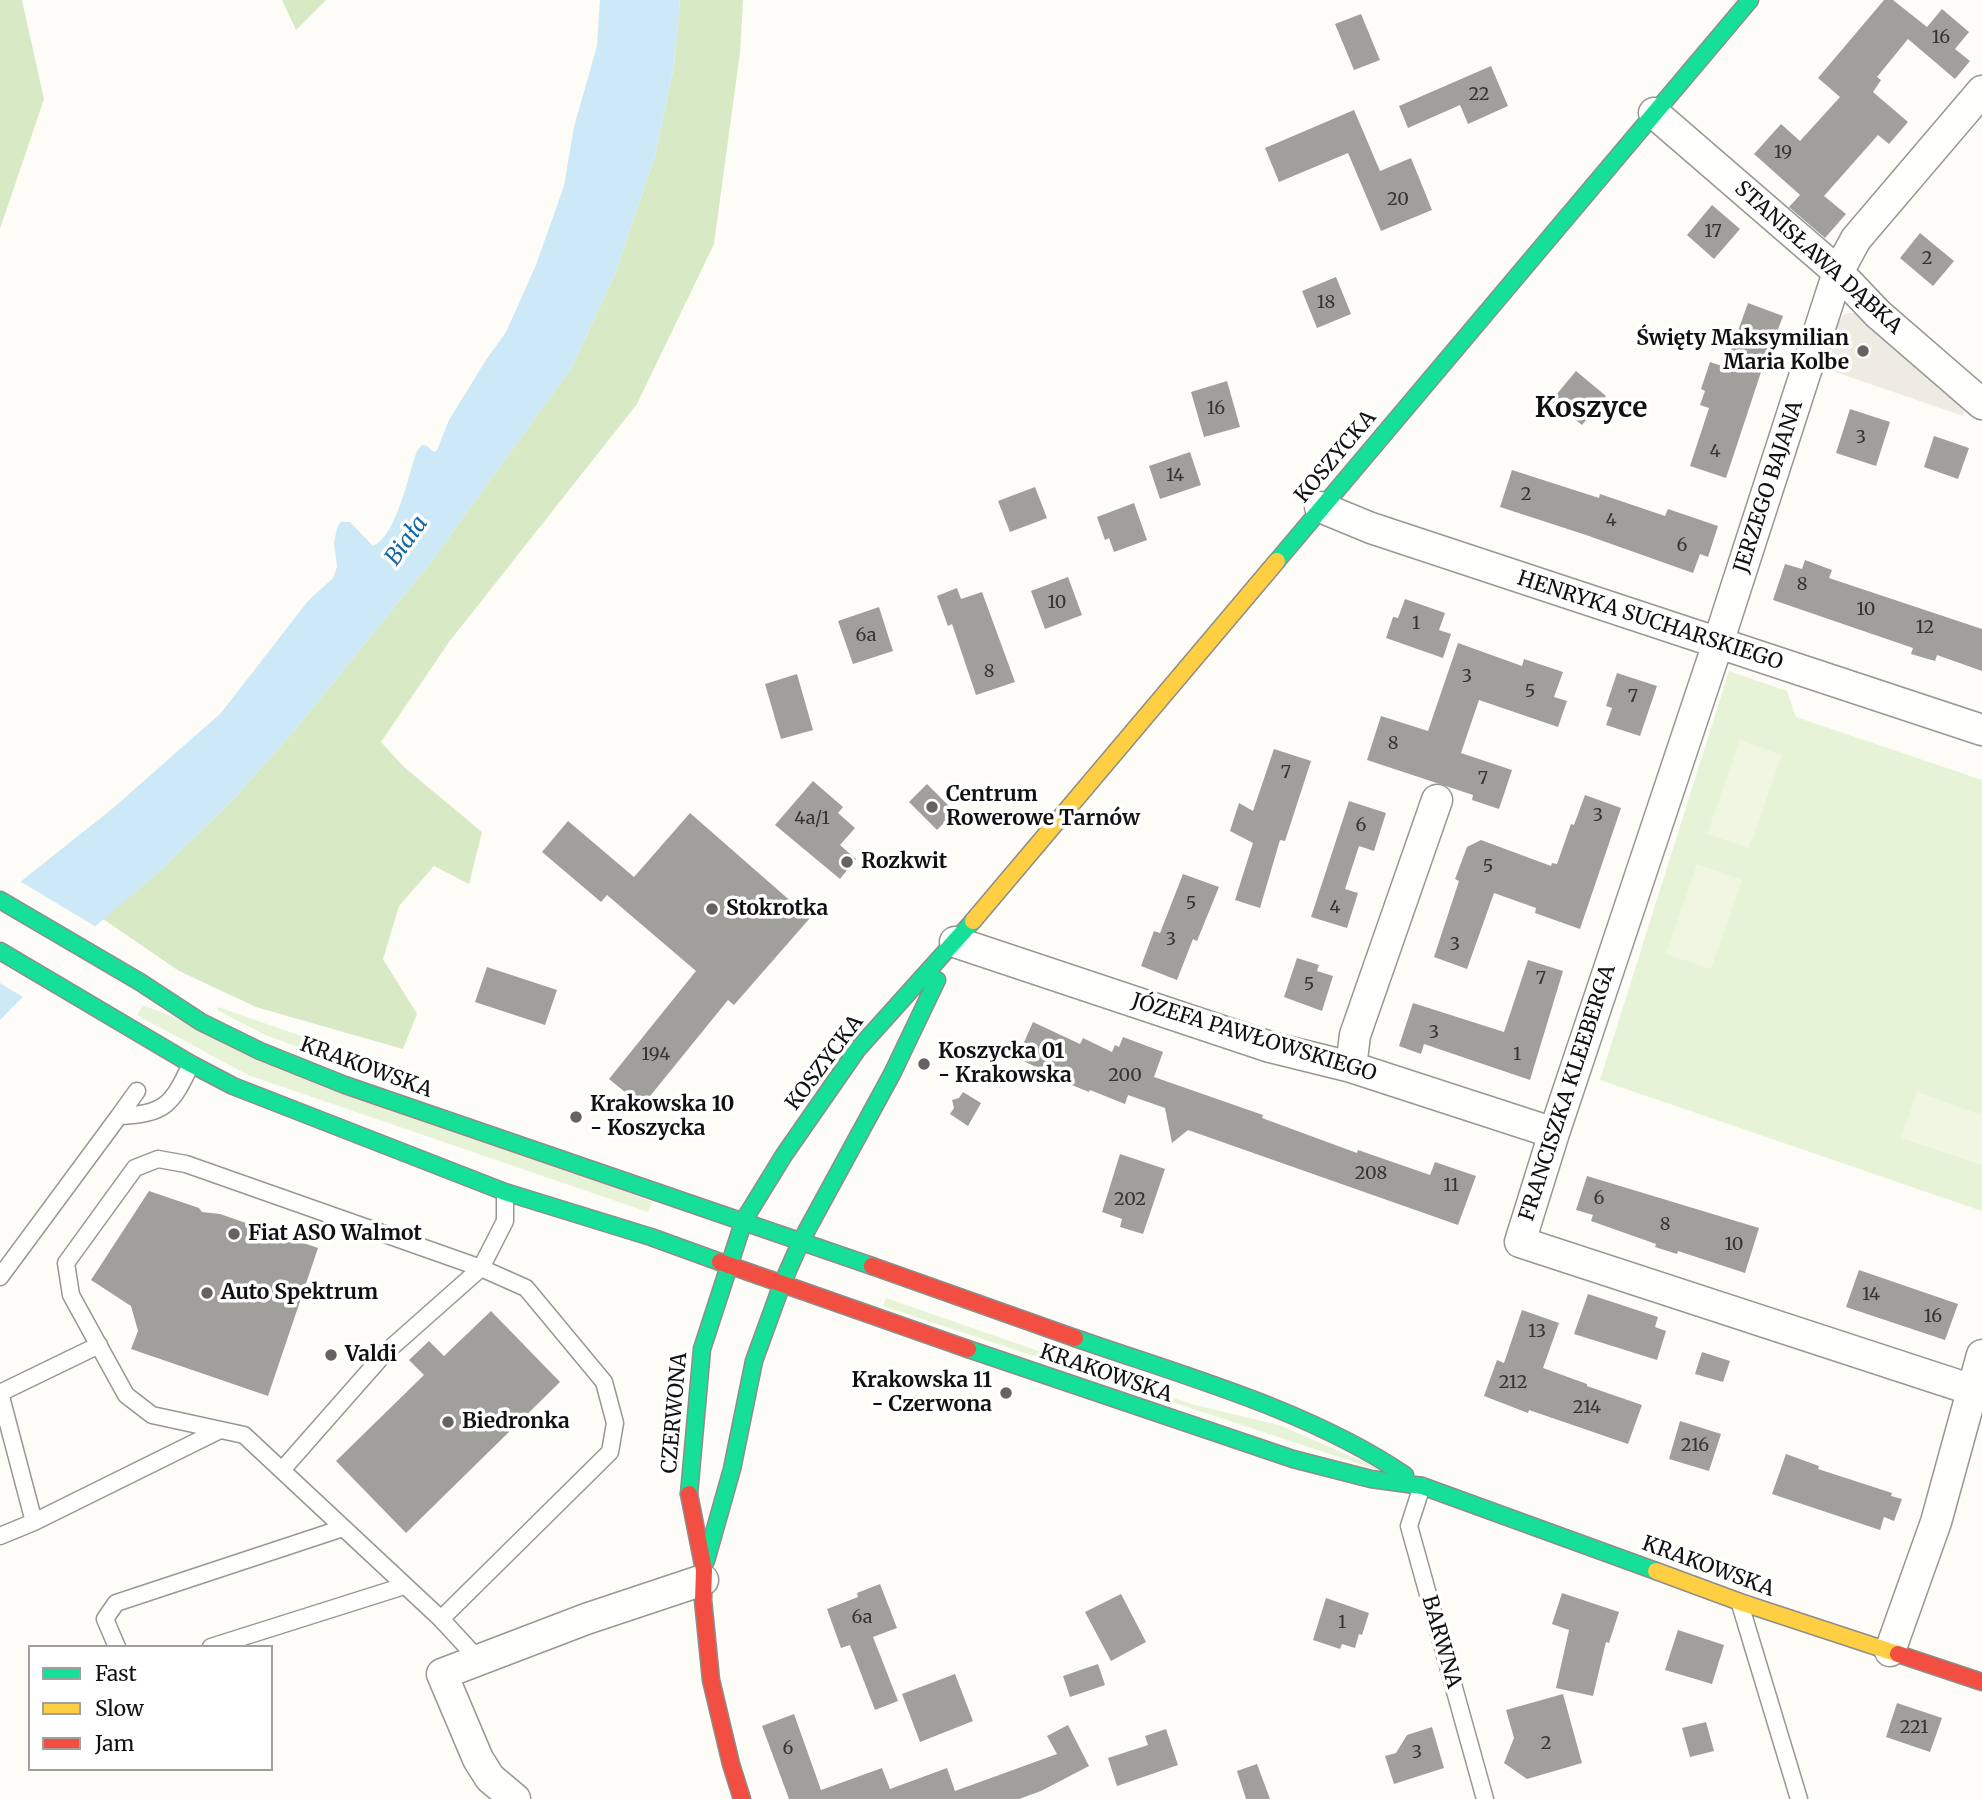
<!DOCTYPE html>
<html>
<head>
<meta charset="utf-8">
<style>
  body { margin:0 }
  #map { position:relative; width:1982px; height:1799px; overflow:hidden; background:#fdfcf7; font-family:Merriweather,serif }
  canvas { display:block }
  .legend { position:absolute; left:28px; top:1645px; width:245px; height:126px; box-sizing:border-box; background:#fff; border:2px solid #a0a0a0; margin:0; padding:9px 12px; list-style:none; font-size:21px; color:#111 }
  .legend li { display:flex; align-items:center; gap:14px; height:35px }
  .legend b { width:35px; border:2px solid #a0a0a0 }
</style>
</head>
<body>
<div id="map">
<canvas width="1982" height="1799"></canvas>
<ul class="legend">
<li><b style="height:9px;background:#16e098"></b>Fast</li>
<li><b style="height:9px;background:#ffcf43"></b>Slow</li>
<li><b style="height:9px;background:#f24e42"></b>Jam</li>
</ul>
</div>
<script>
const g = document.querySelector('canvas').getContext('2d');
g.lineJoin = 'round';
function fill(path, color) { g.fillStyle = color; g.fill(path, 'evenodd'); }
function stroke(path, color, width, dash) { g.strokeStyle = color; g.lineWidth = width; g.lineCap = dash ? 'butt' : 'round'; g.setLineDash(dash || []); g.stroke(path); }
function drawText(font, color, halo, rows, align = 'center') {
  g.font = font + ' Merriweather,serif'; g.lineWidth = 7; g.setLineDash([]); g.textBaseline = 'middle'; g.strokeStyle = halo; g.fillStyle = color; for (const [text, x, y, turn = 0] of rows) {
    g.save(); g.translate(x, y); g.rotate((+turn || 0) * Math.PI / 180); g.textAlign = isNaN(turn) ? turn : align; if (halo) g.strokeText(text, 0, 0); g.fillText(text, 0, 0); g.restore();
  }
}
const green = new Path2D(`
  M1729 671 1787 691 1796 717 1982 780V1211L1600 1080Z
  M143 1005 652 1202 648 1212 248 1075 137 1015Z
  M218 1007 387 1066 386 1067 339 1062 265 1035 217 1010Z
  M886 1298 1191 1404 1279 1425 1396 1476 883 1306Z`);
const forest = new Path2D(`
  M0 0H22L44 99 0 229Z
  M282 0H326L296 30Z
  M680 0H743L740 52 714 244 637 404 449 642 381 742 404 767 482 832 469 884 434 866 399 906 383 959 417 1014 403 1049 256 1007 179 971 103 919 163 868 236 796 294 731 434 558 572 367 615 274 655 156 674 66Z`);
const pitch = new Path2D(`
  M1740 740 1782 755 1749 848 1707 834Z
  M1697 864 1742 880 1711 969 1666 954Z
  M1917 1092 1982 1115V1165L1901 1138Z`);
const plaza = new Path2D(`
  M1849 313H1854L1964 408 1963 416 1824 368 1836 328 1843 315Z`);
const water = new Path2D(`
  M600 0H680L674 66 655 156 615 274 572 367 434 558 294 731 236 796 163 868 77 942 0 1020V898L112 809 221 713 308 601 333 578 337 567 334 543 337 528 341 522H350L373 546C397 535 408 475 417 451L422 445 427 446 434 452 437 450 449 420 486 360 506 332 536 265 564 186 574 127 597 46Z`);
const pier = new Path2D(`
  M18 880 98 928 26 999 0 983V894Z`);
const building = new Path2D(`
  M1884 0H1893L1927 27 1942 9 1969 32 1955 49 1970 61 1955 79 1908 39 1877 77 1881 80 1873 92 1908 122 1889 144 1878 135 1824 196 1846 214 1825 238 1789 207 1800 195 1754 154 1781 124 1800 141 1840 97 1818 78Z
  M1361 14 1380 60 1354 70 1335 24Z
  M1491 66 1508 106 1468 124 1460 105 1408 128 1399 106Z
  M1354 110 1380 171 1411 158 1432 210 1381 231 1348 153 1279 182 1265 148Z
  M1712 205 1740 229 1714 259 1687 235Z
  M1920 233 1954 261 1933 286 1900 258Z
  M1336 277 1351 314 1317 328 1302 291Z
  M1748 303 1783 316 1770 351H1768L1726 478 1690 466 1709 408 1700 405 1705 391 1701 389 1710 362 1725 367Z
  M1576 371 1606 396 1582 425 1551 401Z
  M1227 381 1240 427 1204 437 1191 392Z
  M1850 409 1890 422 1876 466 1836 453Z
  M1934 436 1969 448 1958 479 1924 467Z
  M1190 452 1201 485 1160 499 1149 466Z
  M1512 470 1599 498 1600 494 1665 516 1668 509 1718 526 1708 557 1700 554 1693 573 1586 535 1500 507Z
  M1035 487 1047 518 1010 532 998 501Z
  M1134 503 1147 540 1114 552 1109 538 1105 540 1097 517Z
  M1805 560 1832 570 1829 578 1982 629V671L1937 655 1935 661 1911 654 1913 648 1773 600 1785 564 1802 569Z
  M1068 577 1082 615 1045 629 1031 591Z
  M957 588 961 599 982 592 1015 682 976 695 952 624 948 626 937 596Z
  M1405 599 1445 613 1439 630 1451 634 1443 658 1386 638 1393 617 1398 618Z
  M879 607 893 651 853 664 838 621Z
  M1458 643 1522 666 1524 659 1563 672 1554 697 1567 701 1558 727 1479 700 1461 753 1512 770 1499 809 1472 800 1473 795 1367 760 1381 716 1428 731Z
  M1617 673 1657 686 1640 736 1606 725 1612 708 1606 706Z
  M797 674 813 730 781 739 765 684Z
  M1274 749 1311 761 1285 841 1280 840 1260 908 1235 900 1253 843 1230 831 1239 803 1253 811Z
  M813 781 843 807 838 813 855 828 840 845 856 859 840 879 775 825Z
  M927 784 955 812 937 830 909 802Z
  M1585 795 1621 808 1580 929 1535 913 1536 908 1494 893 1467 969 1434 957 1459 881 1455 879 1467 847 1481 840 1551 866 1552 863 1557 864 1571 824 1574 825Z
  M1349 801 1386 813 1374 851 1359 846 1345 889 1358 893 1347 928 1311 917Z
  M690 813 810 918 734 1005 728 1000 642 1106 609 1079 696 971 607 895 601 902 542 852 568 821 634 877Z
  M1183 874 1219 887 1197 941 1193 939 1177 980 1141 966 1154 931 1160 933Z
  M1297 958 1319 965 1317 971 1333 976 1322 1011 1284 997Z
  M1528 960 1563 971 1530 1080 1424 1044 1421 1054 1399 1046 1413 1003 1504 1032Z
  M487 967 557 990 545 1025 475 1002Z
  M1033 1022 1080 1044 1083 1038 1112 1052 1115 1045 1119 1047 1123 1037 1163 1052 1154 1077 1263 1115 1262 1118 1357 1153 1358 1150 1430 1175 1435 1162 1476 1176 1458 1225 1188 1130 1172 1143 1165 1108 1128 1095 1125 1104 1090 1090 1089 1092 1052 1077 1053 1075 1017 1058Z
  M963 1092 981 1103 968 1126 950 1114 954 1108 952 1100 959 1098Z
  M1120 1154 1165 1169 1143 1234 1120 1227 1122 1219 1102 1212Z
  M1587 1176 1759 1228 1745 1273 1678 1251 1677 1254 1655 1247 1656 1244 1591 1221 1593 1215 1576 1210Z
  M149 1191 199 1208 202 1212 220 1214 318 1248 268 1396 131 1349 138 1331 131 1306 91 1280Z
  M1859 1270 1958 1304 1945 1340 1846 1307Z
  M1588 1294 1658 1317 1655 1327 1666 1331 1657 1360 1574 1334Z
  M1522 1310 1559 1323 1543 1368 1587 1384V1386L1642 1405 1628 1444 1529 1410 1528 1413 1484 1396 1497 1360 1504 1363Z
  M491 1311 560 1382 406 1533 336 1461 424 1375 409 1360 429 1341 444 1356Z
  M1702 1352 1730 1361 1723 1382 1695 1374Z
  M1680 1421 1721 1434 1709 1471 1669 1459Z
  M1786 1454 1819 1466 1818 1469 1892 1493 1891 1496 1902 1499 1894 1521 1884 1517 1880 1530 1772 1494Z
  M880 1584 897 1628 873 1637 898 1701 875 1710 850 1645 841 1648 827 1609 858 1597 857 1593Z
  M1562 1593 1619 1612 1609 1643 1606 1642 1593 1696 1556 1688 1569 1630 1552 1624Z
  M1121 1594 1146 1642 1111 1661 1085 1612Z
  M1326 1598 1369 1613 1362 1635 1359 1634 1355 1648 1342 1644 1340 1649 1313 1640Z
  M1678 1630 1724 1645 1712 1684 1665 1670Z
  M1098 1664 1105 1685 1070 1697 1063 1676Z
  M955 1674 973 1721 920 1742 902 1694Z
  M1563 1694 1582 1763 1527 1779 1504 1763 1514 1738 1506 1710Z
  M1897 1703 1942 1718 1930 1752 1886 1737Z
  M794 1714 821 1790 882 1768 890 1789 947 1768 955 1791 1057 1754 1047 1736 1068 1725 1089 1766 1041 1791 1019 1799H789L762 1726Z
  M1706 1722 1714 1751 1690 1757 1682 1728Z
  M1432 1727 1444 1768 1394 1784 1385 1756 1396 1753 1407 1735Z
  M1166 1729 1178 1765 1117 1786 1108 1758 1148 1745 1145 1736Z
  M1257 1764 1270 1799H1246L1237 1771Z`);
const lane = new Path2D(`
  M119 1116 137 1091
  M0 1277 119 1116C165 1114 172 1105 191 1064
  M0 1393 34 1522 220 1430
  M0 1393 99 1345
  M282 1470 385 1353 481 1268 505 1221V1193
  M1422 1486 1409 1526 1485 1799
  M0 1536 34 1522
  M1740 1604 1799 1799
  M441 1619 244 1435 152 1415 126 1395 71 1295 66 1263 135 1168 158 1159 186 1164 481 1268 526 1288 604 1382 615 1423 610 1452 441 1619 478 1659
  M117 1647 105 1619 116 1603 343 1528
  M211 1647 404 1586`);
const street = new Path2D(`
  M1982 91 1856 239 1838 272 1718 643 1554 1133 1520 1242 1982 1393
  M1654 113 1838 272 1878 314 1982 404
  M1320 507 1371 528 1982 730
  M955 942 1270 1047 1351 1067 1554 1133
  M1351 1067 1355 1035 1437 800
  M1890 1651 1936 1522 1982 1355
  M515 1799 490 1778 478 1759 442 1674 586 1619 703 1580`);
const fast = new Path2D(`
  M1277 561 1750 0
  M0 900 140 982 201 1022 260 1051 345 1085 872 1266
  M0 951 191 1064 233 1086 505 1192 651 1237 720 1262
  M1075 1338C1184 1376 1309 1410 1405 1475
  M968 1349 1293 1459 1371 1479 1422 1486 1656 1571
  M689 1494 702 1349 744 1220 784 1155 857 1050 973 921
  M706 1561 732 1469 754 1361 782 1284 801 1241 892 1074 937 980`);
const slow = new Path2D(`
  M973 921 1277 561
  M1656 1571 1740 1602 1898 1654`);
const jam = new Path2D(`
  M720 1262 968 1349
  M872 1266 1075 1338
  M689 1494 704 1570 703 1600 711 1680 731 1764 742 1799
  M1898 1654 1982 1682`);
const markers = [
  [1863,351,7,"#646362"],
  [932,807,7,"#646362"],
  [847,862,7,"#646362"],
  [712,909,7,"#646362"],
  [924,1064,7,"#646362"],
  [576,1117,7,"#646362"],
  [234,1234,7,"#646362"],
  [207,1293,7,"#646362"],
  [331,1355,7,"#646362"],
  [1006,1393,7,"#646362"],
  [448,1422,7,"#646362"]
];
const numberNames = [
  ["16",1941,38],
  ["22",1479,95],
  ["19",1783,153],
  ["20",1398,200],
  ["17",1713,232],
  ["2",1927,259],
  ["18",1326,303],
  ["16",1216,409],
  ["3",1861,438],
  ["4",1715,452],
  ["14",1175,476],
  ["2",1526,495],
  ["4",1611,521],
  ["6",1682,546],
  ["8",1802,585],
  ["10",1057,603],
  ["10",1866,610],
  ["1",1416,624],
  ["12",1925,628],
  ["6a",866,636],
  ["8",989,672],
  ["3",1467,677],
  ["5",1530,692],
  ["7",1633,697],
  ["8",1393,744],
  ["7",1286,773],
  ["7",1483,779],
  ["3",1598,816],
  ["4a/1",812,819],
  ["6",1361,826],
  ["5",1488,867],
  ["5",1191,904],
  ["4",1335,908],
  ["3",1171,940],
  ["3",1455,945],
  ["7",1541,979],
  ["5",1309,985],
  ["3",1434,1033],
  ["194",656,1055],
  ["1",1517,1055],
  ["200",1125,1076],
  ["208",1371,1174],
  ["11",1451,1186],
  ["6",1599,1199],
  ["202",1130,1200],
  ["8",1665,1225],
  ["10",1734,1245],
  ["14",1871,1295],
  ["16",1933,1317],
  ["13",1537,1332],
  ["212",1513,1383],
  ["214",1587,1408],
  ["216",1695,1446],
  ["6a",862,1618],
  ["1",1342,1623],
  ["221",1914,1728],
  ["2",1546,1744],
  ["6",788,1749],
  ["3",1417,1753]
];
const streetNames = [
  ["STANISŁAWA DĄBKA",1818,258,42],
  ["KOSZYCKA",1336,457,-50],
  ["JERZEGO BAJANA",1769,487,-72],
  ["HENRYKA SUCHARSKIEGO",1650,621,18],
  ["JÓZEFA PAWŁOWSKIEGO",1254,1038,17],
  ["KOSZYCKA",825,1063,-53],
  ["KRAKOWSKA",366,1068,20],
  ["FRANCISZKA KLEEBERGA",1568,1093,-72],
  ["KRAKOWSKA",1106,1374,19],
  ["CZERWONA",675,1413,-85],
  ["KRAKOWSKA",1708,1567,20],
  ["BARWNA",1441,1642,74]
];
const poiNames = [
  ["Święty Maksymilian",1849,339,"right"],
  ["Maria Kolbe",1849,363,"right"],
  ["Centrum",946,795],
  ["Rowerowe Tarnów",946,819],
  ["Rozkwit",861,862],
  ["Stokrotka",726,909],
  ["Koszycka 01",938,1052],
  ["- Krakowska",938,1076],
  ["Krakowska 10",590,1105],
  ["- Koszycka",590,1129],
  ["Fiat ASO Walmot",248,1234],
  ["Auto Spektrum",221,1293],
  ["Valdi",345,1355],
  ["Krakowska 11",992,1381,"right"],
  ["- Czerwona",992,1405,"right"],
  ["Biedronka",462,1422]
];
const waterNames = [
  ["Biała",407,541,-54]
];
const districtNames = [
  ["Koszyce",1591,409]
];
fill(green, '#e7f3d7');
fill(forest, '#d8eac5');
fill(pitch, '#f0f6e1');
fill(plaza, '#edebe2');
fill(water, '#cde8f7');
fill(pier, '#fdfcf7');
fill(building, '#a19f9c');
stroke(lane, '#979795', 19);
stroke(street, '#979795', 33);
stroke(fast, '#8e8d8b', 19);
stroke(slow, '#8e8d8b', 19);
stroke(jam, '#8e8d8b', 19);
stroke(lane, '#fffffe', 16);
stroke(street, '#fffffe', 30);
stroke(fast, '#16e098', 16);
stroke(slow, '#ffcf43', 16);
stroke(jam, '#f24e42', 16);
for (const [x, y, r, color] of markers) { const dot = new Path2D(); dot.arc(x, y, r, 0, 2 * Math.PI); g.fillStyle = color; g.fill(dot); stroke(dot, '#fff', 2.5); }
drawText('18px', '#353434', null, numberNames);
drawText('21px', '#111', '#fff', streetNames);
drawText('bold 21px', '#111', '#fff', poiNames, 'left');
drawText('italic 23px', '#1768a6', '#fff', waterNames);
drawText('bold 28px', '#111', '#fff', districtNames);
</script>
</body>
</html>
